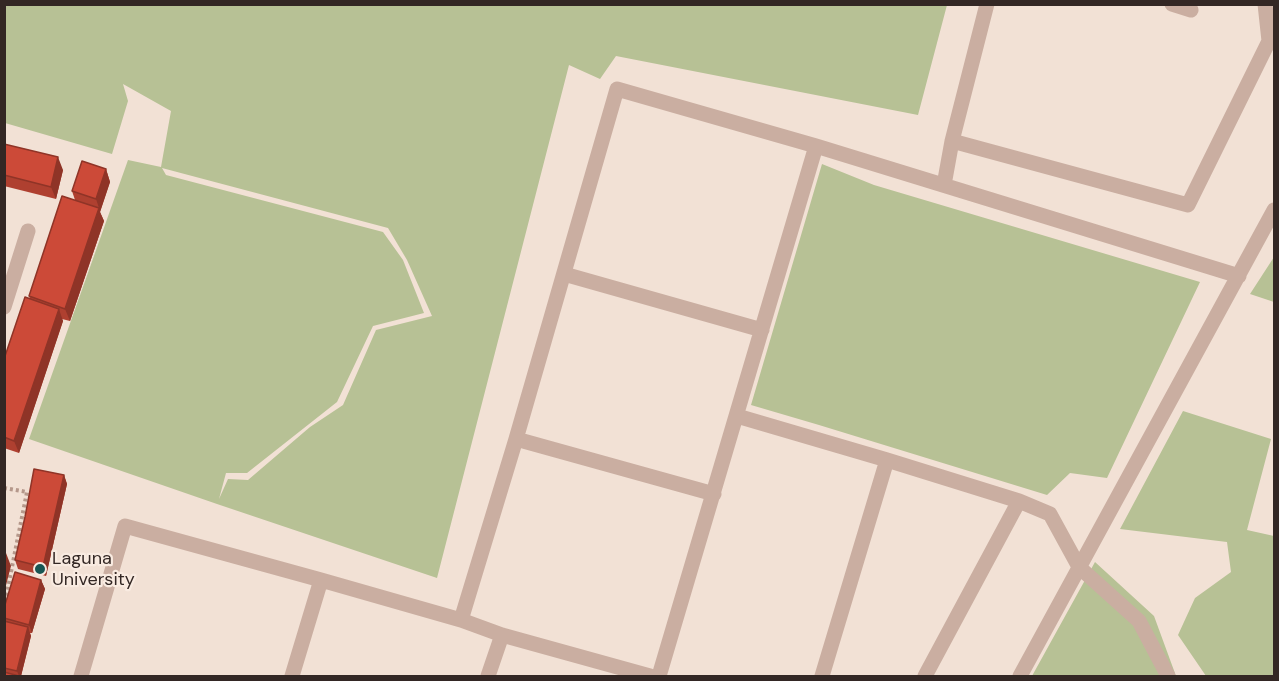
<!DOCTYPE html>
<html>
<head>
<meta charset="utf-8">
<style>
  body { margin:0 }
  #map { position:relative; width:1279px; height:681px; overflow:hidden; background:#f2e1d5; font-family:"DM Sans",sans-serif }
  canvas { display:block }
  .frame { position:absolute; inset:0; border:6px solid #332724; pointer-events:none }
</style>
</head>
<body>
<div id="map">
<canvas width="1279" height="681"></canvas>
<div class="frame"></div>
</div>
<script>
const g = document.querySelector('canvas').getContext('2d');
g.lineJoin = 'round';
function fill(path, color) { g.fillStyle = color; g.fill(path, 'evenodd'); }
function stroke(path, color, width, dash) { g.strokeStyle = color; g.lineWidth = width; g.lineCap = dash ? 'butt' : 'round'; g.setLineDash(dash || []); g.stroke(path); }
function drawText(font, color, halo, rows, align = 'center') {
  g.font = font + ' "DM Sans",sans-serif'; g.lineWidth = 4.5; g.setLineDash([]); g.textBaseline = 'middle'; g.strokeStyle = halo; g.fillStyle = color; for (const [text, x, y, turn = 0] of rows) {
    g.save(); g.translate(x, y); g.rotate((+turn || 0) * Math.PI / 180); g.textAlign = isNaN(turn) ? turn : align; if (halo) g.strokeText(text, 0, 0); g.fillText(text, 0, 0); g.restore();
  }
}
const green = new Path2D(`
  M4 5 5 4 947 5 918 115 616 56 600 79 569 65 437 578 217 504 29 439 128 160 161 167 171 111 123 84 128 101 112 154 5 123ZM162 168 388 228 407 260 432 316 376 330 343 405 310 427 248 480 228 479 219 499 226 473H247L337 402 373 326 424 313 403 260 383 232 166 175Z
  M822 164 874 185 1200 282 1107 478 1070 473 1047 495 819 425 751 405Z
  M1274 257V302L1250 294Z
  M1183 411 1271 439 1247 530 1274 536V676H1206L1178 635 1195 598 1231 572 1227 542 1120 529Z
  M1095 562 1154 616 1176 676H1032Z`);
const path = new Path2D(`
  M4 488 27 492 4 607`);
const minor = new Path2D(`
  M1172 4 1191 10
  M952 141 1188 205 1269 41 1265 4
  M944 185 952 141 987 4
  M564 274 762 330
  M4 307 28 231
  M737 416 887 460 1019 501 1050 514 1079 567 1139 621 1168 676
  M516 439 714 494
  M461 620 516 439 617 89 816 146 1239 276
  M81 676 125 526 321 580 461 620 502 635 650 676
  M292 676 321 580
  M488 676 502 635
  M659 676 816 146
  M822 676 887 460
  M925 676 1019 501
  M1020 676 1274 210`);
const wall = new Path2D(`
  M4 144 63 170 56 199 4 186Z
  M106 169 110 182 100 212 104 221 70 321 62 319 63 321 19 453 4 448V359L30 299 29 296 75 200 72 191Z
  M64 475 67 484 46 576 18 569 15 560Z
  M41 580 45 589 32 633H30L31 636 21 676H4V608Z`);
const shadedWall = new Path2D(`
  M58 157 63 170 56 199 51 187Z
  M106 169 110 182 100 212 104 221 70 321 65 309 99 208 96 199Z
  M59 309 63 321 19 453 14 441Z
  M64 475 67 484 46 576 43 567Z
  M6 553 11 566 4 593V560Z
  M41 580 45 589 32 633 29 625Z
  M28 627 31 636 21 676H19L17 671Z`);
const building = new Path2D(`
  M4 144 58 157 51 187 4 175Z
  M82 161 106 169 96 199 72 191Z
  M62 196 99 208 65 309 29 296Z
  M25 297 59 309 14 441 4 437V359Z
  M34 469 64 475 43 567 15 560 25 517Z
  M15 572 41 580 29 625 4 618V608Z
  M4 621 28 627 17 671 4 668Z
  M4 672 19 676H4Z`);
const markers = [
  [40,569,6,"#185653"]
];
const poiNames = [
  ["Laguna",52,559],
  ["University",52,580]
];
fill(green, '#b7c195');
stroke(path, '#b5988b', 4, [3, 3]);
stroke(minor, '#caaea1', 15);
fill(wall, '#af4030');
fill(shadedWall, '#8f3427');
fill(building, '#cc4a38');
stroke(building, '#8f3427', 1.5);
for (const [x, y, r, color] of markers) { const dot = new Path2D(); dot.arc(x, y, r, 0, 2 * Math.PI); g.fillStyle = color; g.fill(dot); stroke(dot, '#f9ebe1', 2); }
drawText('18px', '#332724', '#f9ebe1', poiNames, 'left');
</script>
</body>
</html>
